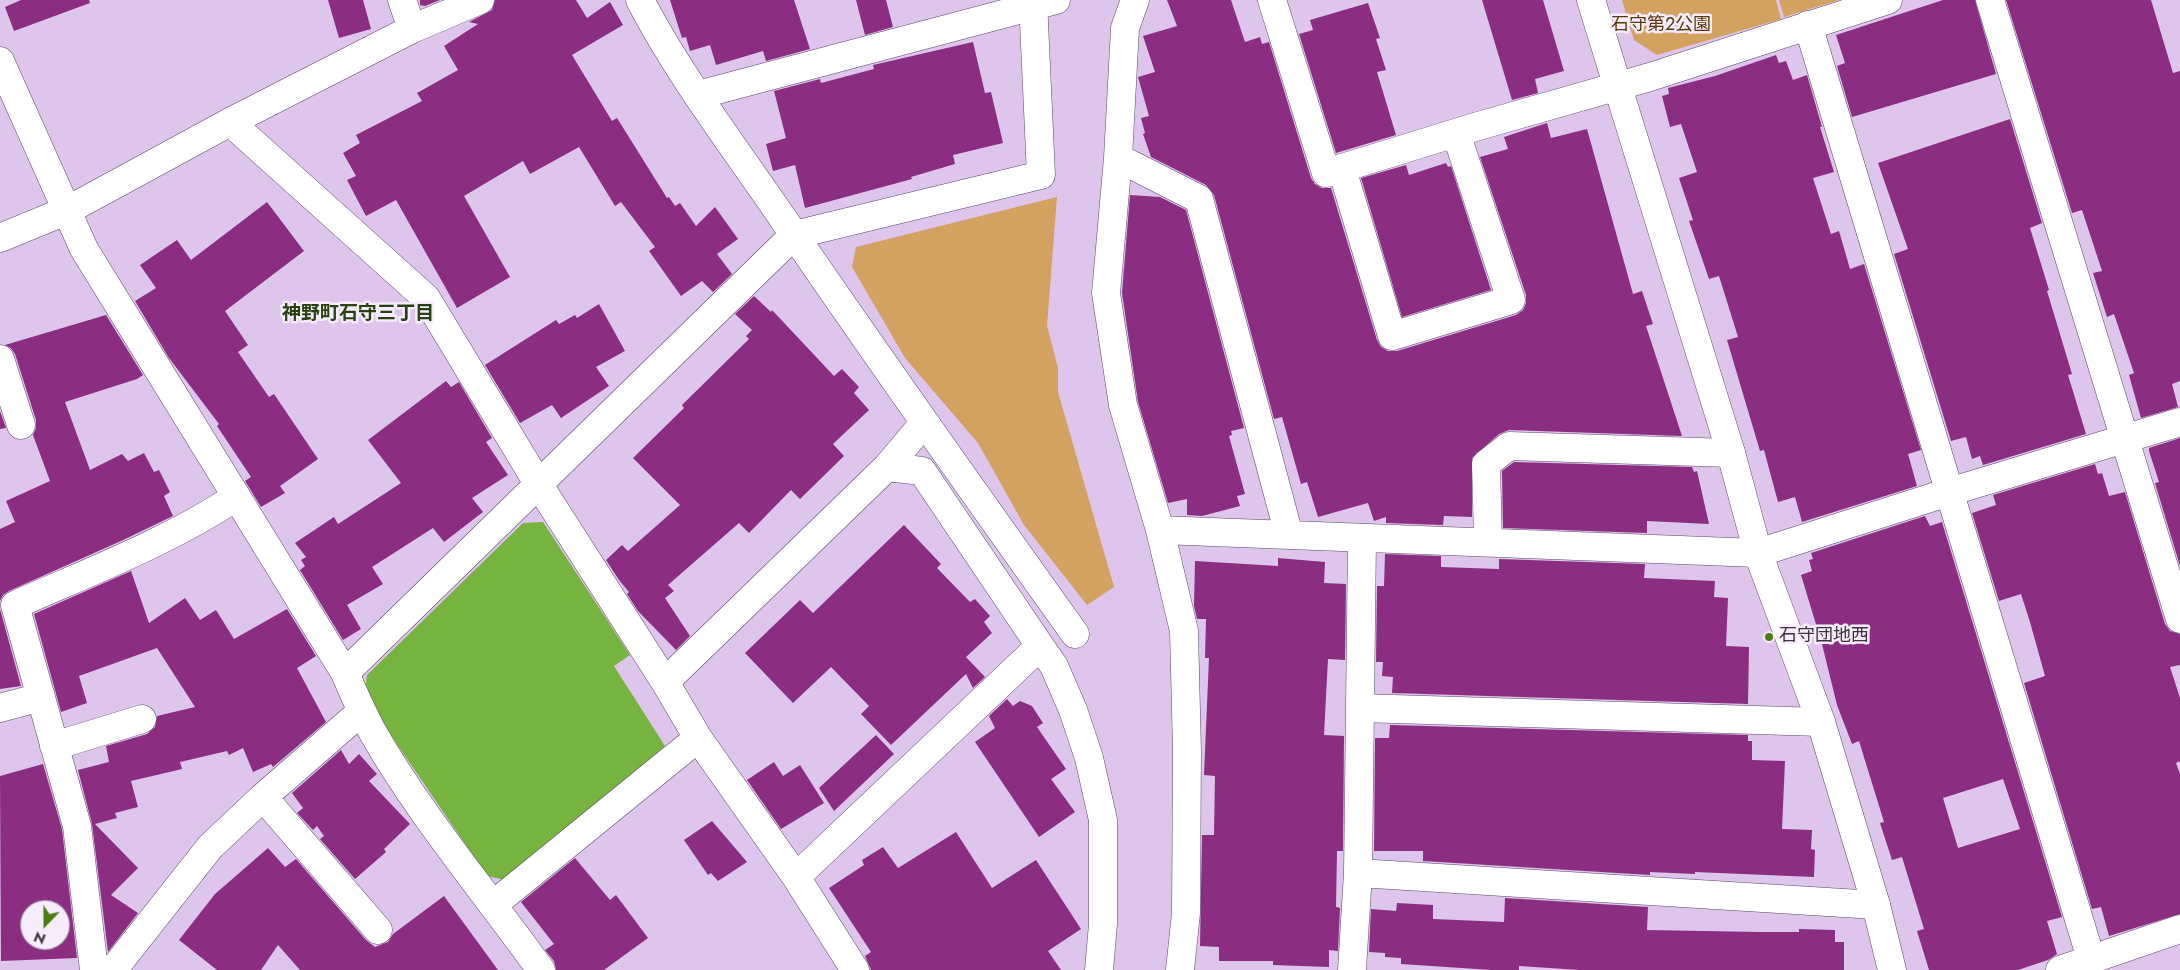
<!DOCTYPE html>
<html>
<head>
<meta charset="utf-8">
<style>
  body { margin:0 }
  #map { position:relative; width:2180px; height:970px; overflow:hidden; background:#ddc5ec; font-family:Jost,sans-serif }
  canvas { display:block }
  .north { position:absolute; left:20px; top:900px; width:50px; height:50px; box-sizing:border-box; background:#f6ecfc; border:1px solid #aba1b1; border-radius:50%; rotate:202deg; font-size:14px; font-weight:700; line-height:20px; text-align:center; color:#3b3141 }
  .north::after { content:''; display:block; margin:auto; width:18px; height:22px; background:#4a7d0e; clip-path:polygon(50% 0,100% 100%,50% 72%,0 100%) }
</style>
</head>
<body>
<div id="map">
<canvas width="2180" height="970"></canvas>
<div class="north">N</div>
</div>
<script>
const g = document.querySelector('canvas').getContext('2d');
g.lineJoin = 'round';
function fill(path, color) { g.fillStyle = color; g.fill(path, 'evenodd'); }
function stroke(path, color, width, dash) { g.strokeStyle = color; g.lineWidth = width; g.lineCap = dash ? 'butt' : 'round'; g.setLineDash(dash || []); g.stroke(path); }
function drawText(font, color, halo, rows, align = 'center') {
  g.font = font + ' Jost,"Noto Sans JP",sans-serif'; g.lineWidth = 5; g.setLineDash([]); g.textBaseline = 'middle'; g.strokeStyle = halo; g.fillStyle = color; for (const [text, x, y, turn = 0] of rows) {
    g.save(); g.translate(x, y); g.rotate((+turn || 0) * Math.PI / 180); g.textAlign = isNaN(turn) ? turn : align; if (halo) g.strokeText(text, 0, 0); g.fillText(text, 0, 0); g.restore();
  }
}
const green = new Path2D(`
  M1622 0H1776L1781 19 1657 55 1634 40Z
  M1779 0H1839L1784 17Z
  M1057 197 1047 326 1058 368V392L1114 587 1087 605 1024 525 978 443 905 358 852 267 856 247Z`);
const water = new Path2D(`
  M543 522 630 655 614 666 665 746 505 880 487 876 364 696 367 675 523 523Z`);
const building = new Path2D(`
  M21 0H89L90 3 14 31 5 7Z
  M328 0H363L371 29 339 38Z
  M420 0H440L425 6 420 5Z
  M495 0H576L587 18 610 2 623 25 572 55 612 121 617 118 667 198 669 197 675 206 680 203 696 226 715 207 738 239 717 254 732 274 713 292 702 281 681 296 649 251 655 247 621 202 615 206 579 147 530 174 523 161 464 196 510 277 457 308 396 200 366 216 347 180 356 176 343 153 360 143 356 135 422 101 417 93 458 70 444 46 478 24 469 22 492 10Z
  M670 0H794L810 49 766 61 763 51 716 65 710 45 690 51 686 37 682 38Z
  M856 0H886L893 27 865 35Z
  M1167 0H1231L1245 42 1260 37 1262 44 1269 42 1311 178 1315 184 1322 188H1331L1377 340 1381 347 1388 351H1397L1516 315 1523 310 1526 303V295L1480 157 1508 149 1504 137 1547 123 1551 138 1587 129 1633 294 1642 291 1653 324 1646 326 1682 436 1509 430 1499 434 1472 458V517L1444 516 1443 525 1386 523V517L1374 521 1368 503 1318 517 1307 482 1301 484 1282 417 1274 419 1214 195 1206 185 1151 157 1143 134 1145 133 1141 118 1149 116 1138 77 1155 72 1143 36 1177 26Z
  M1482 0H1543L1564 71 1535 79 1538 93 1512 100Z
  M1943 0H1975L1996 74 1852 117 1837 66 1845 63 1836 35Z
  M2006 0H2151L2173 73 2180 71V381L2172 384 2178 407 2141 418 2129 375 2134 373 2114 314 2107 317 2093 273 2102 271 2082 210 2072 213Z
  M1368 3 1380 38 1376 39 1386 70 1377 72 1396 135 1336 153 1299 34 1313 30 1310 20Z
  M973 42 985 93 991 92 1003 143 953 155 955 164 911 177 912 179 805 208 795 165 773 171 766 144 786 138 774 91 820 79 821 83 874 69 873 65Z
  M1776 55 1779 63 1786 61 1793 80 1807 75 1822 127H1820L1834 172 1813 178 1831 234 1839 231 1850 269 1864 264 1921 450 1908 454 1917 486 1802 522 1795 497 1778 502 1764 450 1760 451 1727 340 1738 337 1719 276 1709 279 1689 221 1693 220 1679 178 1697 172 1681 124 1670 127 1662 96 1669 94 1668 88 1715 76Z
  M2010 119 2042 223 2030 228 2049 290 2047 291 2072 374 2068 375 2086 434 1983 465 1980 456 1972 459 1966 437 1951 441 1894 254 1908 249 1878 163Z
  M1446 163 1448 167 1451 166 1491 290 1402 317 1361 178 1406 165 1409 175Z
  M1130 195 1160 197 1186 210 1244 428 1231 431 1232 435 1229 436 1245 494 1237 496 1240 506 1202 516 1187 515V499L1168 503 1138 402 1122 293Z
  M267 202 304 251 225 311 248 345 238 352 269 397 274 394 318 459 280 486 285 493 261 507 245 481 251 477 217 426 219 424 169 358 135 301 156 288 140 265 177 240 191 260Z
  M754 296 771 312 772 310 834 376 842 369 859 387 854 393 869 410 833 444 844 456 800 499 791 490 749 533 739 523 668 585 674 591 665 598 690 636 676 650 638 611 627 594 629 592 619 580 606 560 622 545 628 551 680 505 633 458 684 408 682 405 749 339 746 336 752 330 735 314Z
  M599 304 625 351 596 367 609 386 561 418 552 405 520 423 485 365 556 320 559 324 575 315 577 318Z
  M106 315 143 375 137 379 65 402 90 470 122 454 128 461 144 453 154 472 159 470 170 492 164 496 173 516 121 541 9 591 3 595 0 601V529L15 522 6 501 50 481 33 435 36 428V420L15 354 11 348 5 345Z
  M446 381 451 387 459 382 492 438 486 442 508 475 472 498 483 512 444 542 433 528 372 567 383 584 347 605 361 629 343 640 300 570 305 566 301 560 306 557 295 543 334 517 338 524 401 483 368 440Z
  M0 411 6 428 0 429Z
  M2180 438V566L2155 483 2159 482 2149 451V448Z
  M1514 462 1692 467 1694 472 1697 471 1709 524 1647 521V533L1503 528 1502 471Z
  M2095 464 2098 474 2102 473 2109 496 2125 492 2165 624 2170 631 2180 634V665L2170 667 2180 698V761L2176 763 2180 774V914L2109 936 2101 907 2092 909 2024 683 2045 676 2030 622 2021 594 1999 601 1972 513 1996 505 1993 495Z
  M1925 516 1930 526 1942 522 2062 917 2047 921 2057 954 2048 960 2018 970H1929L1917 931 1924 929 1902 857 1892 860 1880 823 1884 822 1859 741 1852 744 1837 705 1822 644 1801 575 1812 571 1809 560 1813 559 1811 553ZM2003 779 2020 829 1958 848 1943 798Z
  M904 525 941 564 937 568 970 602 975 599 990 616 984 622 992 633 966 657 985 677 973 688 966 674 891 745 861 714 869 706 831 667 793 703 745 653 800 600 813 613Z
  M1385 554 1441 556V567L1499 569V559L1645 564 1644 578 1715 581 1714 597 1728 598 1726 646 1749 647 1748 704 1392 693 1393 677 1382 676 1383 662H1376L1377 586H1384Z
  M1278 558 1325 562 1324 583 1346 584 1345 660 1328 659 1324 735 1344 736 1343 851H1337L1336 907 1340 908 1338 951 1329 950V967L1273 965V961H1219V947L1200 946 1202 835H1214L1215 776 1204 775 1209 658H1205L1206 619H1197L1194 606 1195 561 1278 566Z
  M131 571 149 623 185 598 200 620 216 610 234 639 287 609 316 656 297 668 326 722 273 767 271 764 253 772 243 748 229 755 227 751 180 762 182 769 131 781 138 807 115 813 117 818 95 824 138 868 111 895 138 913 108 952 92 824 78 770 109 762 106 746 147 734 155 727 157 716 195 707 157 648 79 676 87 703 61 712 34 614Z
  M0 609 21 686 0 689Z
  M1007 699 1013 706 1020 701 1032 706 1043 723 1037 727 1066 769 1051 779 1075 812 1039 837 975 742 995 728 989 716Z
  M1390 725 1748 735V741H1752V760L1785 761 1782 829 1812 830 1811 849 1815 850 1814 877 1695 872V874L1650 872V875L1423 861V851H1374L1375 738H1389Z
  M876 735 894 754 834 811 819 788Z
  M341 750 349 764 359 754 377 774 369 781 410 824 384 849 386 852 355 879 320 839 324 836 317 826 313 830 297 813 303 808 292 793Z
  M774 762 783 776 800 765 824 803 781 829 747 780Z
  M43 764 62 829 77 958 1 961 0 776ZM30 910H60V940H30Z
  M712 821 747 862 718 881 711 873 708 875 684 840Z
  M956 832 992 888 1036 860 1081 929 1048 951 1061 970H871L865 956 871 952 829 888 864 865 862 860 883 847 898 868Z
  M268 848 285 867 296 859 366 940 375 947 388 942 393 934 444 896 498 970H300L278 945 261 970H217L179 940 215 894Z
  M575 858 610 900 616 895 648 938 604 970H556L554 961 545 950 554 944 521 902Z
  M1505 898 1648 907 1647 930 1759 932H1799V929L1835 930V942H1844V970H1580L1519 966V970H1492L1401 964V958L1385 957V953L1369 952 1371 909 1396 911 1397 903 1433 905V919L1504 922Z`);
const minor = new Path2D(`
  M402 0 412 29
  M640 0C680 77 735 148 784 220 879 359 977 497 1075 634
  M1135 0 1125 28 1118 158 1106 293 1123 405 1160 530 1184 631 1187 751 1186 913 1180 970
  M1272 0 1326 173 1475 127 1650 77 1888 0
  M1990 0 2180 619
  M1808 25 2091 959
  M0 61 84 249 345 673C353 692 362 712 372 731 419 814 485 892 541 970
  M698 95 1056 0
  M230 122 426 298 539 485 665 682 698 738 796 877 855 970
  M1118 158 1199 199 1289 535
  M1342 169 1392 336 1511 300 1456 133
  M0 238 68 210 230 122 412 29 480 0
  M0 359 21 425
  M887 467 922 471 1040 646
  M1160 530 1758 553 1949 492 2180 422
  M1488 542 1486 464 1509 446 1731 453
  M345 673 794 235 1041 175 1033 0
  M665 682 887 467 924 423
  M0 708 41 697
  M1360 708 1821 722
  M54 746 142 719
  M263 797 378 930
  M1358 873 1876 905
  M796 877 1040 646 1054 666 1073 710 1089 758 1103 820V924L1099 970
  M494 904 698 738
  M94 970 77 826 15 605C89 572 168 542 236 497
  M113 970 210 847 263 797 362 711
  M1352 970 1358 873 1362 539
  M2060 970 2180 929`);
const tertiary = new Path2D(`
  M1591 0 1731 453 1758 553 1821 722 1876 905 1892 970`);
const markers = [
  [1769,637,5,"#4a7d0e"]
];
const parkNames = [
  ["石守第2公園",1661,26]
];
const poiNames = [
  ["石守団地西",1779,637]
];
const neighbourhoodNames = [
  ["神野町石守三丁目",358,314]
];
fill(green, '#d3a160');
fill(water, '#77b33f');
fill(building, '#8b2d81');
stroke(minor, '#5b4667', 29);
stroke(tertiary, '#5b4667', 29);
stroke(minor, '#fff', 28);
stroke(tertiary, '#fff', 28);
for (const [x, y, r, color] of markers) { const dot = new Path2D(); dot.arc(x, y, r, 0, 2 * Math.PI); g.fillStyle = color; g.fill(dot); stroke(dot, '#f6ecfc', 2); }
drawText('18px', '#583804', '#f6ecfc', parkNames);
drawText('18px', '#3b3141', '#f6ecfc', poiNames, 'left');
drawText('bold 19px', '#284110', '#f6ecfc', neighbourhoodNames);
</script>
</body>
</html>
